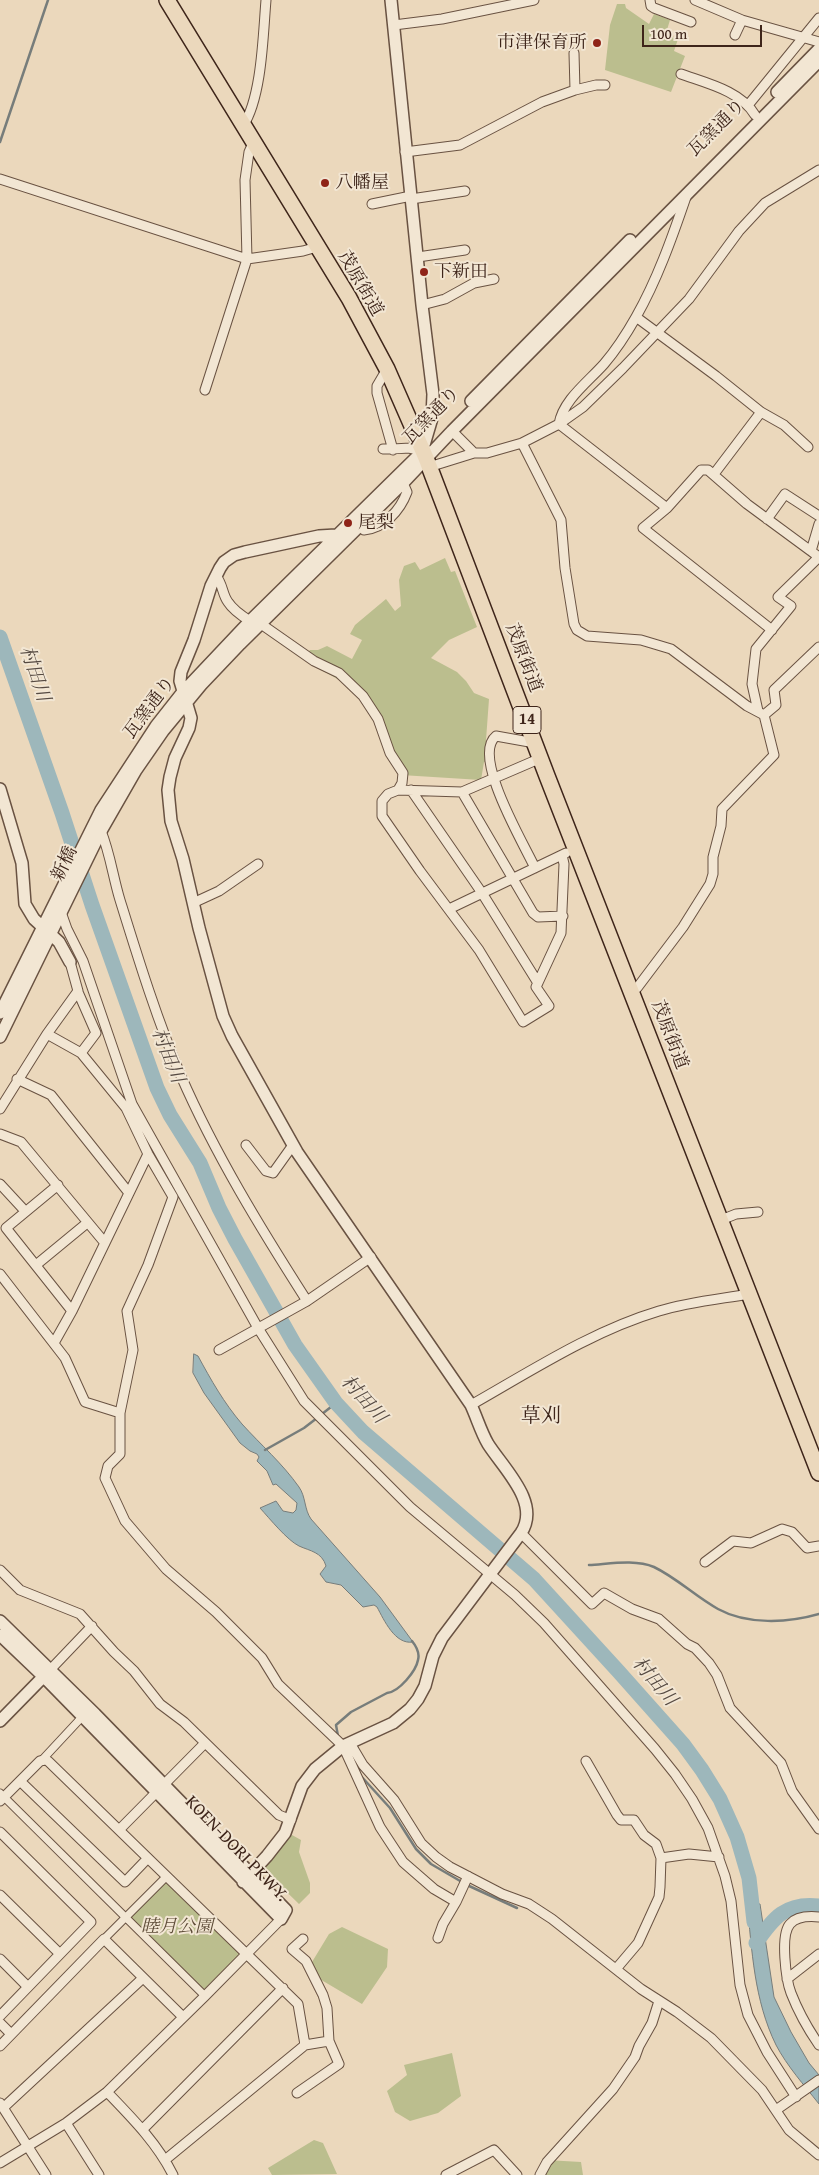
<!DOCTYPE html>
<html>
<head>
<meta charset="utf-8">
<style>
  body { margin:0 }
  #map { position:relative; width:819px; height:2175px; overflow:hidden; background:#ebd8bc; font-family:"Gentium Book Plus",serif }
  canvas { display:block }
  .scale { position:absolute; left:642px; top:25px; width:120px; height:22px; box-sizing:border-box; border:2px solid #3e251a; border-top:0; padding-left:6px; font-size:15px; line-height:18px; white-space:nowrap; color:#3e251a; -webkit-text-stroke:4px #f2e6d3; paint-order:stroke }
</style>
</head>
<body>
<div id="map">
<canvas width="819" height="2175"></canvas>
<div class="scale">100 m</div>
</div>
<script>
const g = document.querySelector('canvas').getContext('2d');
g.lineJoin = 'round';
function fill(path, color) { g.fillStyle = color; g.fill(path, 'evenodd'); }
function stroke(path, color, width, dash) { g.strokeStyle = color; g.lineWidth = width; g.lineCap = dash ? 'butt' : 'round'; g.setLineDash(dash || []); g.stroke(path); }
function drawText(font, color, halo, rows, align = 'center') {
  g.font = font + ' "Gentium Book Plus","Noto Serif JP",serif'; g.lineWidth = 4; g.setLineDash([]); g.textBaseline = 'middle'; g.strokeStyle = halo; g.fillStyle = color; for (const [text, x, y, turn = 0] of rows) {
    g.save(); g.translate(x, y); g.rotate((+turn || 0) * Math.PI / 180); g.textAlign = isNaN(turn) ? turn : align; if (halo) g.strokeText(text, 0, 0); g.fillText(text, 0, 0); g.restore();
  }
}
const green = new Path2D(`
  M617 4H625L626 8 649 24 654 14 670 20 666 33 678 39 674 51 685 56 671 92 605 70 610 25Z
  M445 558 451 572 455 571 477 627 449 640 431 658 457 672 466 681 474 693 489 699 486 740 488 763 484 762 481 780 401 775C386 744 373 706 345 684 331 674 316 669 302 658L310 650H318L327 646 352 659 362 640 350 634 355 625 386 599 395 611 401 606 399 580 404 566 415 562 420 570Z
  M292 1835 301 1840 299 1852 310 1883V1893L299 1904 264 1870 266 1865Z
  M167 1878 247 1953 205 1996 127 1919Z
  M342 1927 388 1949 387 1967 362 2004 318 1978 312 1962 329 1934Z
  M452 2053 461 2096 438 2113 410 2121 395 2112 387 2091 407 2075 404 2065Z
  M314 2140 323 2143 337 2174 272 2175 268 2168Z
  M546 2160 581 2162 583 2175H537Z`);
const water = new Path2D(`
  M194 1354 198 1356C211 1380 224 1403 242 1424 261 1445 282 1463 299 1487 306 1497 304 1509 311 1519L380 1597 413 1642C395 1645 384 1620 377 1607L374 1605 363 1607 341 1585 326 1582 320 1574 326 1566C322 1552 310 1551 299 1546 287 1540 270 1519 260 1508L276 1501 283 1511 293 1513 296 1510 297 1503 276 1484 273 1485 267 1471 257 1461 259 1457 257 1454 250 1451 240 1443 204 1393 193 1373Z
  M747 1902 760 1904 774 1997 791 2032 809 2063 819 2075V2104C804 2085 787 2066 776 2045 754 2000 752 1951 747 1902Z`);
const stream = new Path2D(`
  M0 142 48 0
  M322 1414 336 1403
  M265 1450 304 1428 317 1418
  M589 1565C609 1564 635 1559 654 1567 677 1578 696 1597 718 1609 747 1625 788 1623 819 1614
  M338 1736 336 1725 351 1712 387 1693C399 1692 416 1671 418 1660 420 1653 416 1646 412 1641
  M360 1775 390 1808 416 1849 431 1864 467 1885 517 1908`);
const river = new Path2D(`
  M0 637 62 813 92 905 157 1088 170 1115 200 1163 219 1208 235 1239 295 1345 336 1403 363 1432 534 1579 619 1672 683 1744 702 1770 720 1799 737 1837 749 1878 754 1922
  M756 1943C773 1918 786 1902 819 1906`);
const pedestrian = new Path2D(`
  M42 1760 82 1717
  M0 1793 205 1996
  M104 1939 166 1877`);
const minor = new Path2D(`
  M650 0 651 6 654 8 691 22
  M695 0 742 20 819 42
  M394 25 442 19 534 0
  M735 35 742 20
  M574 53 575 90
  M681 74C706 83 741 91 755 115
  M749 104 819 18
  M243 126C262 97 263 35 266 0
  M405 152 460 145 542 102 575 90 596 85H605
  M0 179 247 259 303 251 317 247
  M411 199 465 191
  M372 204 411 196
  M418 257 465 250
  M422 305 445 299 474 283 494 279
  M636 317 716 376 761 412 784 425 808 447
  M387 369 377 386V393L393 450
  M205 390 247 259 245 180 249 152 253 143
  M452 431 474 453
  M522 443 561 520 565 568 574 624 577 630 587 636 641 640 671 649 747 706 764 715 774 755 722 809 721 826 713 857V874L710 884 683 927 637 988 632 990
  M383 449C398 450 408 445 422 452
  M429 467 474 453H487L522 443 559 424 583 407 623 368 689 299 739 231 765 203 819 170
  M714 474 761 412
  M667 508 559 424C563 400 588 382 604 364 616 350 627 333 636 317 657 280 672 238 686 197
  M767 519 785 494 819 516
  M359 525 364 530C384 528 400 511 407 492L403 483
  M811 551 819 524
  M216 576C223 584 222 594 228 602 233 610 242 616 250 621
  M261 624 314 661 339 673 363 696 378 719 390 753 403 773 402 783 398 790
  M772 630 643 528 667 508 701 470H708L747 504 819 557
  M758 711 752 684 756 649 791 606 778 597 819 557
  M764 715 776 705 774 690 819 647
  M535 743 496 736C471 756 524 844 535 868
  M541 758 462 792 398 790 388 794 382 801V816L420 871 479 950 523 1022 549 1006 536 987 561 933 564 864 562 855
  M411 790 482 893 538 983
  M462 792 533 913 538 917 563 916
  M101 831C110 853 113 877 120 900 138 958 157 1020 181 1076 215 1154 261 1229 307 1301
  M193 903 219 891 258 864
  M449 909 566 853
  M61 912 67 929 83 961 132 1104 258 1328 304 1401 410 1507 515 1595 544 1623 655 1749 675 1774 692 1799 708 1828 725 1876 731 1901 740 1985 748 2015 767 2052 796 2097
  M78 992 96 1033 81 1053
  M47 1034 81 1053 126 1108 148 1154 173 1197 148 1265 127 1311 133 1350 120 1413V1454L108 1466 105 1478 125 1521 166 1569 216 1612 262 1658 278 1684 343 1746 380 1827 403 1862 434 1889 456 1902 468 1876
  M17 1079 51 1095 129 1193
  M0 1109 47 1034 78 991 70 962
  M0 1134 21 1142 105 1243
  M246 1145 266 1171 273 1173 293 1145
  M0 1184 25 1211
  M58 1185 6 1228 72 1311
  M721 1220 736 1214 758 1212
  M36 1265 87 1223
  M0 1274 65 1358 85 1402 120 1413
  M54 1343 72 1311 148 1154
  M219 1350 307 1301 371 1257
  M471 1405C531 1371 592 1331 659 1311 688 1302 720 1299 749 1294
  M521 1533 592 1604 604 1593 632 1609 659 1619 687 1644 695 1648 709 1663 717 1675 730 1708 781 1763 792 1791 819 1829
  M705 1562 733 1541 751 1543 782 1529 792 1532 807 1548 819 1546
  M0 1570 20 1590 80 1614 114 1652 134 1671 160 1704 184 1722 279 1815 291 1820
  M50 1670 92 1626
  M350 1743 363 1765 394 1800 421 1843 436 1857 450 1867 502 1894 529 1904 552 1919 641 1989 677 2012 711 2038 762 2090 789 2130 819 2155
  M586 1761 617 1815 621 1820H634L644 1835 656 1844 661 1858 660 1887 659 1897 638 1943 616 1969
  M20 1781 125 1882 148 1858
  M0 1801 40 1761 45 1760 48 1761 298 2004 305 2045
  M120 1829 205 1743
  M0 1832 91 1922 0 2016
  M661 1858 689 1854 719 1857
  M0 1895 60 1954
  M819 1917C809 1916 797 1916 790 1924 780 1935 786 1980 791 1993 798 2011 808 2029 819 2045
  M438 1938 443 1924 456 1902
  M0 1959 28 1987
  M787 1979 819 1954
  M0 2023 11 2034
  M0 2046 104 1939 183 2017
  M107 2092C132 2118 157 2143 173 2175
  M297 2093 339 2064 329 2041 327 2008 323 1995 306 1961 292 1949 303 1939
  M0 2103 46 2175
  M3 2108 143 1978
  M776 2110 819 2080
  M66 2123 99 2175
  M143 2129 283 1988
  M165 2160 305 2045 329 2041
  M0 2163 66 2123 107 2092 205 1996 281 1919
  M446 2175 494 2150 517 2175
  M540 2175 547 2162 613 2089 635 2057 639 2046 652 2023 659 2001`);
const tertiary = new Path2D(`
  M391 0 422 305 433 394 432 418 422 452
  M777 92 819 49
  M471 401 630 240
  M0 789 22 863 25 904 34 919 59 942 70 962
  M0 1013 101 810 156 726 182 693 250 621 425 449
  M0 1037 101 831 136 770 163 731 201 685 240 644 403 483 452 431 819 61
  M0 1621 95 1714 286 1910 281 1919 44 1677 0 1635
  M0 1721 47 1673
  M243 1882 267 1856 285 1833 302 1786 315 1769 343 1746 393 1723 410 1709 418 1699 425 1686 433 1656 442 1638 521 1533C541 1503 504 1469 488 1444 481 1432 477 1418 471 1405L297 1152 232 1036 223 1016 199 928 183 859 171 821 168 790 170 777 175 758 189 728 191 718 180 681 181 672 194 640 211 586 220 568 224 562 234 555 245 552 319 536 336 535`);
const primary = new Path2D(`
  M167 0 349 298 387 369 426 458 547 776 819 1473`);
const markers = [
  [597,43,5,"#8f2418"],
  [325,183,5,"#8f2418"],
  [424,272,5,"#8f2418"],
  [348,523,5,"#8f2418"]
];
const shields = [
  [527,720,28]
];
const shieldNames = [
  ["14",527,720]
];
const poiNames = [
  ["市津保育所",587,43,"right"],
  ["八幡屋",335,183],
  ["下新田",434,272],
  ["尾梨",358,523]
];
const streetNames = [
  ["瓦窯通り",717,128,-45],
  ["茂原街道",360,284,60],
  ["瓦窯通り",432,416,-46],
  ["茂原街道",523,658,69],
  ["瓦窯通り",150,708,-53],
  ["新橋",65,864,-64],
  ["茂原街道",669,1035,69],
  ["KOEN-DORI PKWY.",236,1849,46]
];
const parkNames = [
  ["睦月公園",177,1927]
];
const waterNames = [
  ["村田川",34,674,71],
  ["村田川",167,1056,68],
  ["村田川",363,1400,48],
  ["村田川",654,1682,50]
];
const quarterNames = [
  ["草刈",541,1417]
];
fill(green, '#bbbe8e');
fill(water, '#9db7bb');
stroke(water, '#777d7b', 1);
stroke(stream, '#777d7b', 2.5);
stroke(river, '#9db7bb', 15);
stroke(pedestrian, '#695242', 9);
stroke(minor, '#695242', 11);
stroke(tertiary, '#695242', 14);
stroke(primary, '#3e251a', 18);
stroke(pedestrian, '#f2e6d3', 7);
stroke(minor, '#f2e6d3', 9);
stroke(tertiary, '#f2e6d3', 11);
stroke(primary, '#ebd8bc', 15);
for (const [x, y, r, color] of markers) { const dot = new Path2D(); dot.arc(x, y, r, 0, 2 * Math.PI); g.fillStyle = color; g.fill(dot); stroke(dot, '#f2e6d3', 2); }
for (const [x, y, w] of shields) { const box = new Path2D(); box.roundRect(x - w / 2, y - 13.5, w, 27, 4); g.fillStyle = '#f2e6d3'; g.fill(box); stroke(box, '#3e251a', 1); }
drawText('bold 16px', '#3e251a', null, shieldNames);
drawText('18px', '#3e251a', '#f2e6d3', poiNames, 'left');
drawText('18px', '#3e251a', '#f2e6d3', streetNames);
drawText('italic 18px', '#5d4b37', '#f2e6d3', parkNames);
drawText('italic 19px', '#564a42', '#f2e6d3', waterNames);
drawText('20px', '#3e251a', '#f2e6d3', quarterNames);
</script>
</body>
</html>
